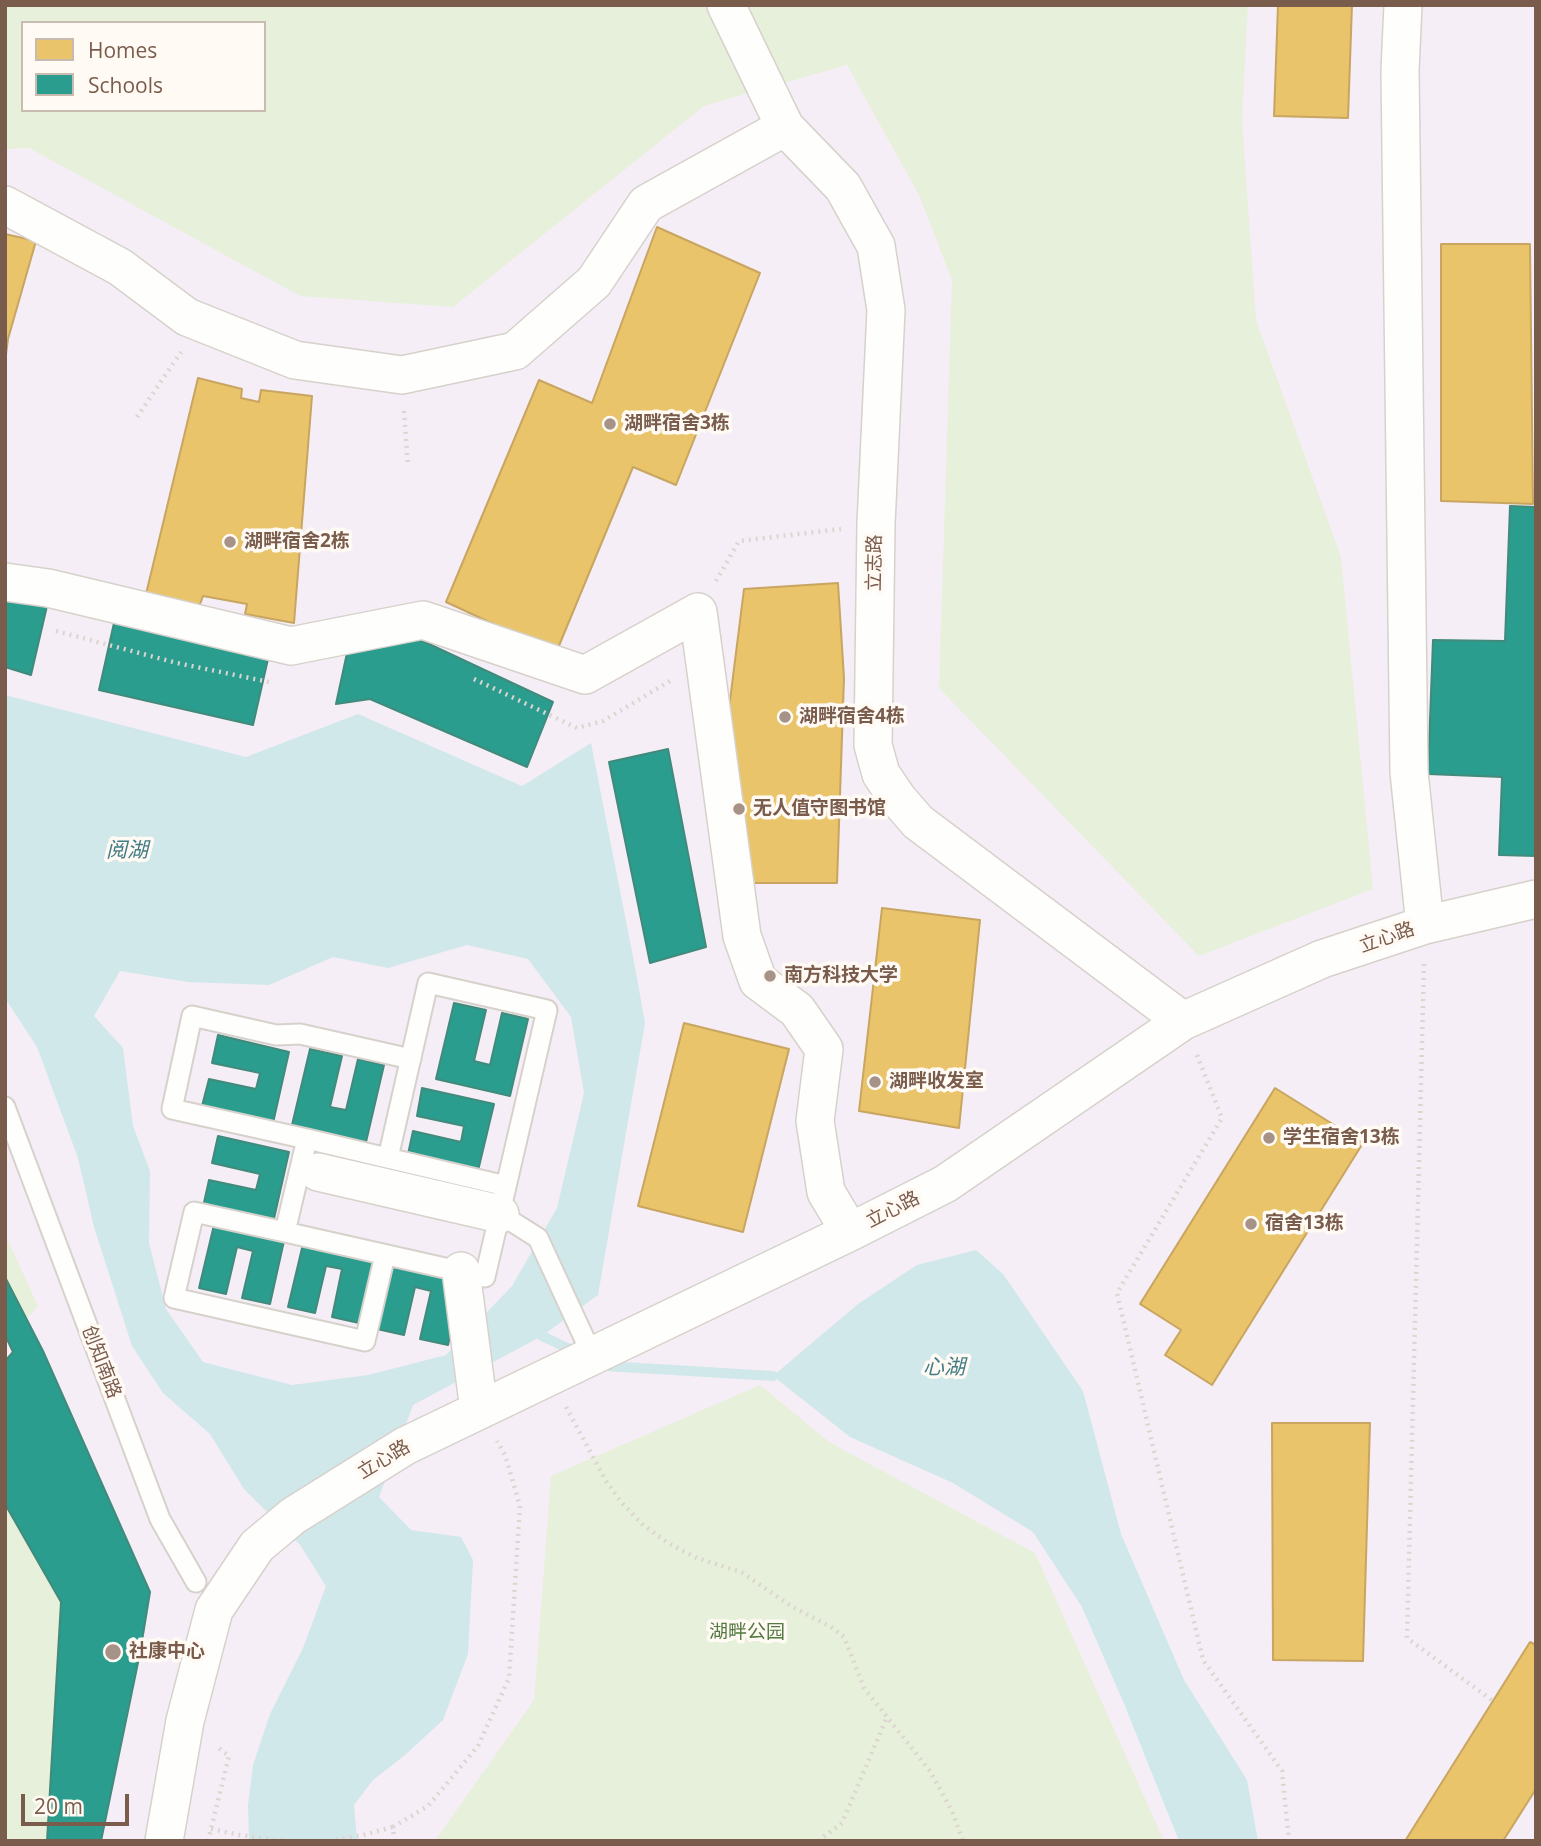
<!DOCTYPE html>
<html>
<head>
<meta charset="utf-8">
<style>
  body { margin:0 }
  #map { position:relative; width:1541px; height:1846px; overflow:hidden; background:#f9f5f0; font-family:"Open Sans",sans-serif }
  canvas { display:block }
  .frame { position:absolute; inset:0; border:7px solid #7a5c4d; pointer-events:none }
  .legend { position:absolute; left:21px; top:21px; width:245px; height:91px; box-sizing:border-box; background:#fffaf3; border:2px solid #cabbb1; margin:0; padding:9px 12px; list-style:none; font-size:21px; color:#7a5c4d }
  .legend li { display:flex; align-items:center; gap:14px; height:35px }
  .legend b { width:35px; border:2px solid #cabbb1 }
  .scale { position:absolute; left:21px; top:1794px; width:108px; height:32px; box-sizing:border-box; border:4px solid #7a5c4d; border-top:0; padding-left:9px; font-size:21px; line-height:24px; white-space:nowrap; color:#7a5c4d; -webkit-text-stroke:5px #fffaf3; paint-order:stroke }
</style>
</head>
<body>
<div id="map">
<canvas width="1541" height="1846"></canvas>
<div class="frame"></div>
<ul class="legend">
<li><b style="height:19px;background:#e9c46a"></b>Homes</li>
<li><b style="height:19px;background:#2a9d8f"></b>Schools</li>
</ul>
<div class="scale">20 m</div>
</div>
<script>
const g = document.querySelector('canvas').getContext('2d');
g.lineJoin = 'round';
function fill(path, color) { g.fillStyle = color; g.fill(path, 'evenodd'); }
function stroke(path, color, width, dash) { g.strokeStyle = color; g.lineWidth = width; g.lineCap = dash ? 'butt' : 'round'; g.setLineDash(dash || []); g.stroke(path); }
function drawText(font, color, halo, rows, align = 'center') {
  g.font = font + ' "Open Sans","Noto Sans SC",sans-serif'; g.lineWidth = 7; g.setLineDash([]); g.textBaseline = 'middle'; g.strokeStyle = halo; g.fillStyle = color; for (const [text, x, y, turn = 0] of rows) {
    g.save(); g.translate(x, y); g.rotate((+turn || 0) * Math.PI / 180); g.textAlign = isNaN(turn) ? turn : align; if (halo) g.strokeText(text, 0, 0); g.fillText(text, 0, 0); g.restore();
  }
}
const education = new Path2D(`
  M5 5H1536V1841H5ZM23 23H264V110H23Z`);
const green = new Path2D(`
  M5 5H1248L1242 120 1256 320 1341 557 1373 889 1199 956 939 688 952 280 919 195 847 65 704 106 453 307 300 296 29 148 5 149ZM23 23H264V110H23Z
  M5 1234 38 1306 5 1342Z
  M760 1385 829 1442 1035 1553 1164 1841H435L534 1700 551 1476Z
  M5 1504 61 1602 47 1841H5Z`);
const water = new Path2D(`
  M5 695 246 757 358 714 522 786 591 743 635 967 645 1023 598 1295 542 1336 413 1405 379 1497 411 1530 461 1537 473 1560 468 1654 443 1720 405 1755 373 1780 354 1805 357 1841H249L248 1805 253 1765 270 1714 303 1648 326 1586 300 1545 244 1489 210 1434 163 1393 132 1346 94 1227 78 1158 37 1047 5 998ZM467 945 528 959 571 1017 584 1093 557 1208 512 1286 446 1355 368 1375 292 1385 203 1362 166 1309 149 1243 150 1171 133 1126 123 1048 94 1016 120 971 188 982 269 985 333 957 388 968Z
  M976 1250 1003 1274 1083 1391 1121 1534 1184 1680 1247 1780 1258 1841H1179L1125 1706 1082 1607 1033 1532 953 1483 850 1437 773 1376 858 1304 917 1265Z`);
const homes = new Path2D(`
  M1278 5H1352L1348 118 1274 116Z
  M657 227 760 273 676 485 633 467 556 653 446 602 539 380 592 403Z
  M5 234 36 241 8 339 5 362Z
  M1441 244H1530L1533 504 1441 501Z
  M198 378 242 389 241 398 259 402 261 390 312 396 294 623 245 614 247 604 203 596 199 607 146 594Z
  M838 583 844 678 837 883H748L723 756 744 589Z
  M882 908 980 920 959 1128 859 1111Z
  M684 1023 789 1049 743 1232 638 1206Z
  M1275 1088 1363 1143 1212 1385 1165 1355 1181 1330 1140 1304Z
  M1272 1423H1370L1363 1661 1273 1660Z
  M1530 1642 1536 1645V1789L1503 1841H1405Z`);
const schools = new Path2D(`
  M1510 506 1536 507V856L1499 855 1502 777 1428 774 1433 640 1505 641Z
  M5 597 47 606 31 675 5 667Z
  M114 623 268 659 253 725 99 690Z
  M397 629 553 702 527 767 370 699 336 704 350 639Z
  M668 749 706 947 650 963 609 762Z
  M454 1003 486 1010 474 1061 490 1065 502 1013 528 1019 510 1096 436 1079Z
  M218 1035 289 1052 273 1123 202 1106 209 1079 256 1089 260 1073 212 1063Z
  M310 1049 342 1056 330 1107 346 1110 358 1059 384 1065 366 1142 292 1125Z
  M422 1088 494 1104 477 1175 407 1159 413 1131 461 1142 464 1126 417 1116Z
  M218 1136 289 1152 273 1223 203 1207 209 1180 256 1190 260 1174 212 1163Z
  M214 1225 284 1241 270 1304 242 1298 253 1251 237 1247 226 1294 199 1288Z
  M303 1244 373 1261 359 1323 332 1317 342 1269 326 1266 315 1313 288 1307Z
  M391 1265 462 1282 448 1345 420 1339 431 1291 415 1287 404 1335 377 1329Z
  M5 1277 43 1351 150 1592 140 1653 101 1841H47L61 1602 5 1504V1361L13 1352 5 1335Z`);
const stream = new Path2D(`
  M542 1336 578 1353
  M602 1364 606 1366 773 1376`);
const path = new Path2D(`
  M404 411 408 466
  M137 417 181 352
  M716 581 739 541 841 529
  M56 631 177 663 269 682
  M474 679 577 728 603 721 670 681
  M1424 964 1407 1638 1493 1701
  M1197 1055 1222 1118 1117 1293 1203 1660 1282 1771 1289 1841
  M566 1407 606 1481 621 1502 642 1524 668 1543 697 1558 741 1572 791 1606 831 1627 844 1637 864 1688 930 1771 952 1811 963 1841
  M211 1829 240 1835 285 1841
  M208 1841 229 1756 216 1746
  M329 1841 363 1835 393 1827
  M394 1841 393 1827 428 1806 478 1746 509 1678 520 1506 505 1455 497 1441
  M818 1841 842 1823 887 1717`);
const service = new Path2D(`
  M5 1107 160 1519 196 1582
  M307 1139 172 1109 192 1016 276 1035 300 1034 411 1059
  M388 1158 428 983 547 1010 485 1277 285 1232 307 1139 506 1186
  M500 1214 538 1238 592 1355
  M285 1232 194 1212 174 1298 365 1341 385 1255`);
const minor = new Path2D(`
  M726 5 785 127 843 187 876 246 886 310 876 524 873 745 881 774 898 799 918 822 1183 1021
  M1403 5 1400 71 1409 772 1425 925
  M5 205 120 267 187 317 295 360 402 375 515 351 594 282 646 204 785 127
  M5 582 48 588 291 646 423 620 585 675 698 612 742 936 758 981 797 1010 824 1049 815 1121 826 1192 850 1232
  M318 1172 500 1214
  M461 1271 479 1410
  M164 1841 185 1721 214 1610 257 1546 293 1516 405 1446 850 1232 945 1184 1183 1021 1322 959 1425 925 1536 899`);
const markers = [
  [610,424,7,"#a69286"],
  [230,542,7,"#a69286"],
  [785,717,7,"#a69286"],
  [739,809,7,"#a69286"],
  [770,976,7,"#a69286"],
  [875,1082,7,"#a69286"],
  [1269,1138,7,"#a69286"],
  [1251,1224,7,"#a69286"],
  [113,1652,9,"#a69286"]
];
const poiNames = [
  ["湖畔宿舍3栋",624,424],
  ["湖畔宿舍2栋",244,542],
  ["湖畔宿舍4栋",799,717],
  ["无人值守图书馆",753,809],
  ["南方科技大学",784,976],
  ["湖畔收发室",889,1082],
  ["学生宿舍13栋",1283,1138],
  ["宿舍13栋",1265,1224],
  ["社康中心",129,1652]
];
const streetNames = [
  ["立志路",875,563,-89],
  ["立心路",1387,938,-19],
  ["立心路",893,1210,-27],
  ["创知南路",101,1362,69],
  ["立心路",384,1460,-31]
];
const parkNames = [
  ["湖畔公园",747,1633]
];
const waterNames = [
  ["阅湖",127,851],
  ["心湖",944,1368]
];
fill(education, '#f6eef6');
fill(green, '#e7f0db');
fill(water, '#d0e8ea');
fill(homes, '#e9c46a');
stroke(homes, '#c8a561', 2);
fill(schools, '#2a9d8f');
stroke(schools, '#428a7b', 2);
stroke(stream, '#d0e8ea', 10);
stroke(service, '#d7d1cb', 23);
stroke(minor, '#d7d1cb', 40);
stroke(path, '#dcd5d0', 4.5, [2, 5]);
stroke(service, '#fefefd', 19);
stroke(minor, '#fefefd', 37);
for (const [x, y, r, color] of markers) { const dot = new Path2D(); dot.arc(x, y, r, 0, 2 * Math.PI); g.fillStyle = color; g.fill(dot); stroke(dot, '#fffaf3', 2.5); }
drawText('bold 19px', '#7a5c4d', '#fffaf3', poiNames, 'left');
drawText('19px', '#7a5c4d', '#fffaf3', streetNames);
drawText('19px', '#537a41', '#fffaf3', parkNames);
drawText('italic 21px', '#437c86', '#fffaf3', waterNames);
</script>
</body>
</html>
